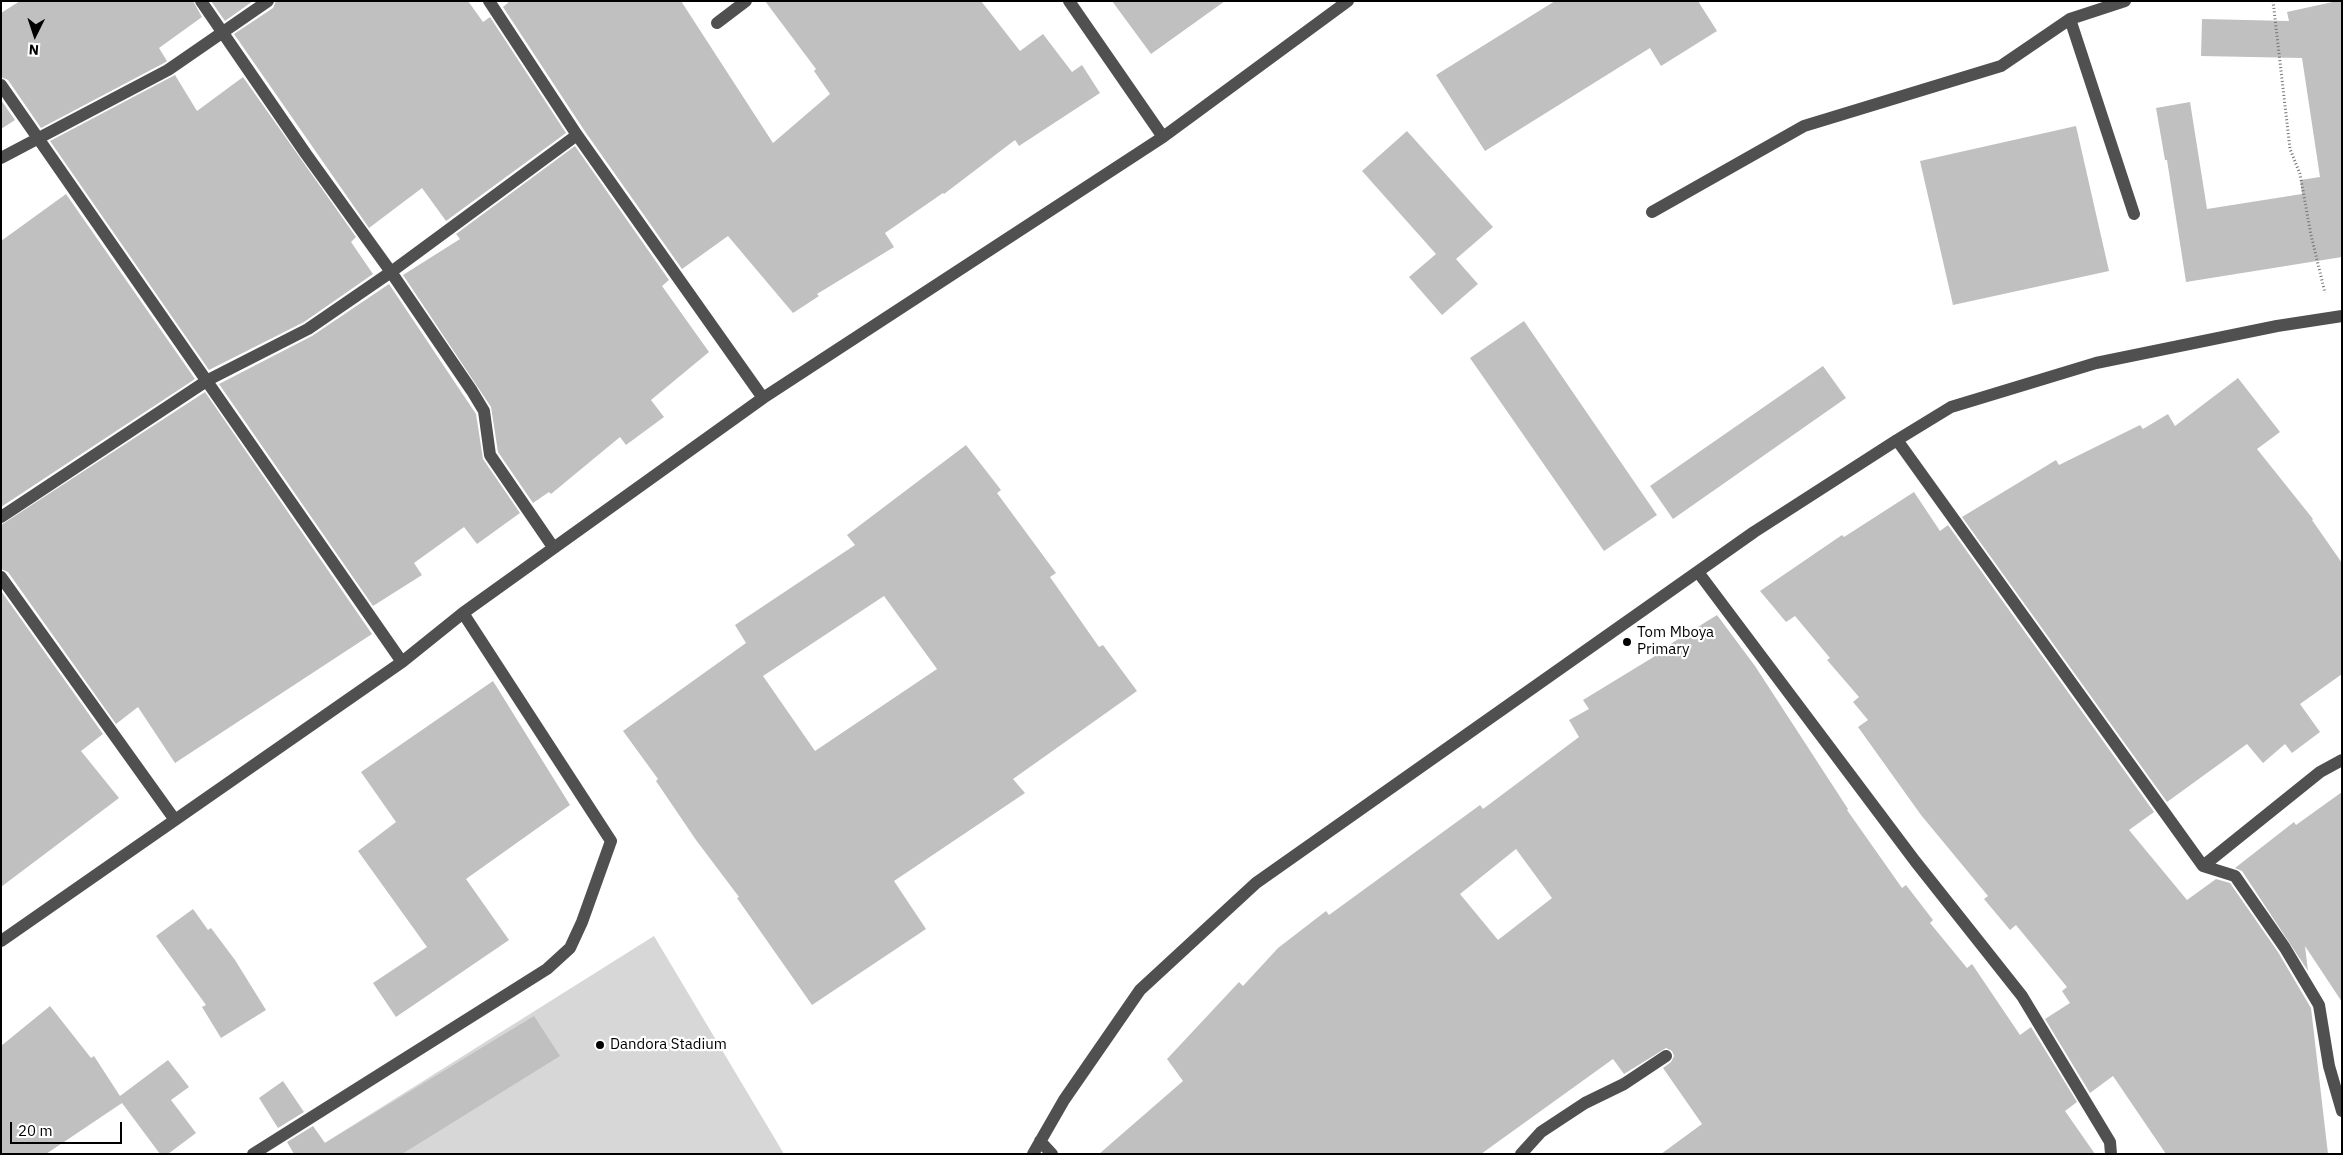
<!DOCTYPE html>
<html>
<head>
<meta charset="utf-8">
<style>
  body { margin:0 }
  #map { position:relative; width:2343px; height:1155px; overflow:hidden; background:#fff; font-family:"IBM Plex Sans",sans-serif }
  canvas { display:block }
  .frame { position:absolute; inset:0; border:2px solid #000; pointer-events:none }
  .north { position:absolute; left:10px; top:10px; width:50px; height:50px; -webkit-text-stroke:4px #fff; paint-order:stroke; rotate:184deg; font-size:14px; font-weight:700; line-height:20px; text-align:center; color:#000 }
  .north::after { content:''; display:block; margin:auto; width:18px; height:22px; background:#000; clip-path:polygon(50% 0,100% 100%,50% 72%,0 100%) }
  .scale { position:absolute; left:10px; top:1122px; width:112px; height:22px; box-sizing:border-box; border:2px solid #000; border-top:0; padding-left:6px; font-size:15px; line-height:18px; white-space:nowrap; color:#000; -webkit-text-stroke:4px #fff; paint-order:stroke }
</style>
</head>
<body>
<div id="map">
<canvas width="2343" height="1155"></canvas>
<div class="frame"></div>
<div class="north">N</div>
<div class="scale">20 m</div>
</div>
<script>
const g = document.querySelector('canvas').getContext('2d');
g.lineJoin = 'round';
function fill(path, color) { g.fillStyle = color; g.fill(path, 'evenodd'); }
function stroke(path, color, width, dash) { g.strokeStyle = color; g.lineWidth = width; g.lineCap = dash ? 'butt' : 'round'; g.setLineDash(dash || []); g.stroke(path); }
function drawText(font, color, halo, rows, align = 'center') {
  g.font = font + ' "IBM Plex Sans",sans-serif'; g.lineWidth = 4.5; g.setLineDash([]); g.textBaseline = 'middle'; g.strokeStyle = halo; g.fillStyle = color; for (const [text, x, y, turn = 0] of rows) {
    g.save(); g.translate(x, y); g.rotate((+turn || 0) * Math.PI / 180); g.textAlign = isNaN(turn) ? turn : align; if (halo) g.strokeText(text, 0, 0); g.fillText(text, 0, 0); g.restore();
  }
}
const green = new Path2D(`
  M654 936 784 1154H307Z`);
const building = new Path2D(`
  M20 1H193L202 17 159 48 167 61 164 63 41 128 8 80 1 77V13Z
  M211 1H253L225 21Z
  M276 1H468L483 22 490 17 566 133 446 221 422 188 369 228 234 34 273 8Z
  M510 1H681L773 143 830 94 814 71 816 69 765 1H981L1020 51 1043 34 1072 72 1082 65 1100 93 1019 146 1015 140 944 194 943 193 885 233 894 247 817 294 819 296 793 313 728 236 682 269 584 130 503 7Z
  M1112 1H1225L1151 54Z
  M1555 1H1698L1717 31 1661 66 1650 48 1485 151 1436 75Z
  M2337 1H2342V257L2186 282 2167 160H2165L2156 108 2190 102 2207 209 2302 194 2300 180 2320 177 2302 58 2201 56 2202 19 2289 21 2287 12Z
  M175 75 197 111 243 77 356 237 351 242 373 274 304 322 209 370 50 141Z
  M1 100 15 120 1 129Z
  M2076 126 2109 271 1953 305 1920 161Z
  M1407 131 1493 227 1456 259 1478 284 1442 315 1409 277 1436 254 1362 171Z
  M575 146 669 280 662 286 709 352 651 400 664 417 626 445 620 437 551 494 549 492 533 503 498 452 491 407 403 275 460 239 456 234Z
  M66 194 195 379 1 507V241Z
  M389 284 476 414 483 459 520 513 477 544 464 527 414 563 422 575 373 606 219 384 312 336Z
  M1524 321 1657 515 1604 551 1470 358Z
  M1823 366 1846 398 1673 519 1650 486Z
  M2238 378 2280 432 2257 449 2313 519 2312 520 2342 563V674L2300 704 2320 732 2292 753 2285 744 2263 763 2247 744 2167 802 1962 517 2056 460 2059 465 2140 425 2143 429 2168 414 2175 426Z
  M205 392 372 634 175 763 138 707 116 724 8 572 1 569V525Z
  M966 445 1001 490 997 493 1056 573 1050 577 1099 647 1103 645 1137 691 1013 779 1025 793 894 881 926 929 812 1005 737 898 739 897 696 840 656 781 658 779 623 731 746 643 735 625 855 545 847 535ZM884 596 937 669 815 751 763 676Z
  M1914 492 1940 531 1948 525 2154 812 2129 830 2187 900 2216 879 2230 883 2278 952 2311 1008 2328 1154H2166L2113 1076 2090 1093 2045 1019 2070 1003 2062 991 2067 987 2016 925 2010 930 1984 899 1988 896 1921 815 1858 727 1868 720 1853 702 1859 697 1827 660 1830 658 1795 616 1786 622 1760 591 1842 535 1844 537Z
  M1 591 103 734 81 751 119 798 1 887Z
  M1717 615 1755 666 1848 809 1847 810 1902 888 1906 885 1933 920 1930 923 1967 968 1972 964 2020 1035 2031 1027 2077 1102 2065 1111 2095 1154H1661L1702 1124 1663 1068 1671 1062 1674 1056 1672 1051 1666 1048 1624 1074 1613 1059 1481 1154H1099L1183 1081 1167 1059 1239 982 1243 986 1278 948 1326 911 1329 915 1480 805 1483 809 1579 737 1569 720 1589 709 1583 700 1665 650 1664 648ZM1516 849 1552 898 1498 940 1460 894Z
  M493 681 570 805 466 879 509 940 396 1017 373 983 427 947 358 851 396 822 361 772Z
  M2342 792V1002L2305 946 2308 971 2242 871 2235 868 2294 822 2296 825Z
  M193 909 208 930 211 928 235 960 266 1010 221 1038 202 1007 206 1005 156 936Z
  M50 1006 91 1058 94 1056 120 1096 168 1060 189 1087 171 1100 196 1133 168 1154H160L122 1103 46 1154H1V1046Z
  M534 1016 560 1056 402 1154H294L287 1142 313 1126 325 1143Z
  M283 1081 304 1112 278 1128 259 1098Z`);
const path = new Path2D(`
  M2273 1 2290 149 2300 174 2311 235 2325 293`);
const minor = new Path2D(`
  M201 1 306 154 391 272 472 391 484 411 490 455 553 547
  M489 1 577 135 763 398
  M1069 1 1163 137
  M2070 19 2134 214
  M717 23 746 1
  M1 85C134 278 269 469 402 662
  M1 158 168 70 268 1
  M1652 212 1804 126 2001 66 2070 19 2125 1
  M1897 440 2203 866 2235 876 2285 948 2319 1005 2329 1066 2342 1111
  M1 517 208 380 308 329 391 272 577 135
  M1698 572 1915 861 2022 996 2110 1142 2111 1154
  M1 577 175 820
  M2203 866 2320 772 2342 760
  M1 941 402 662 463 613 763 398 1163 137 1348 1
  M1040 1141 1052 1154
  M253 1154 547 969 570 948 582 922 611 841 463 613
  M1033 1154 1064 1100 1140 990 1256 883 1754 532 1897 440 1951 407 2096 363 2277 326 2342 316
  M1521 1154 1541 1132 1585 1103 1624 1084 1666 1056`);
const markers = [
  [1627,642,5,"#000"],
  [600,1045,5,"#000"]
];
const poiNames = [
  ["Tom Mboya",1637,633],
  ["Primary",1637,650],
  ["Dandora Stadium",610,1045]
];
fill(green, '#d7d7d7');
fill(building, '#c0c0c0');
stroke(path, '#727272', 3, [1, 2.5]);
stroke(minor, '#505050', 12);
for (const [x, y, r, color] of markers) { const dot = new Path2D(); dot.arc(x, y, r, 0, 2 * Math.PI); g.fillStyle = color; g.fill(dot); stroke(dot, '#fff', 2); }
drawText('15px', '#000', '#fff', poiNames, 'left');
</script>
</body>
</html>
